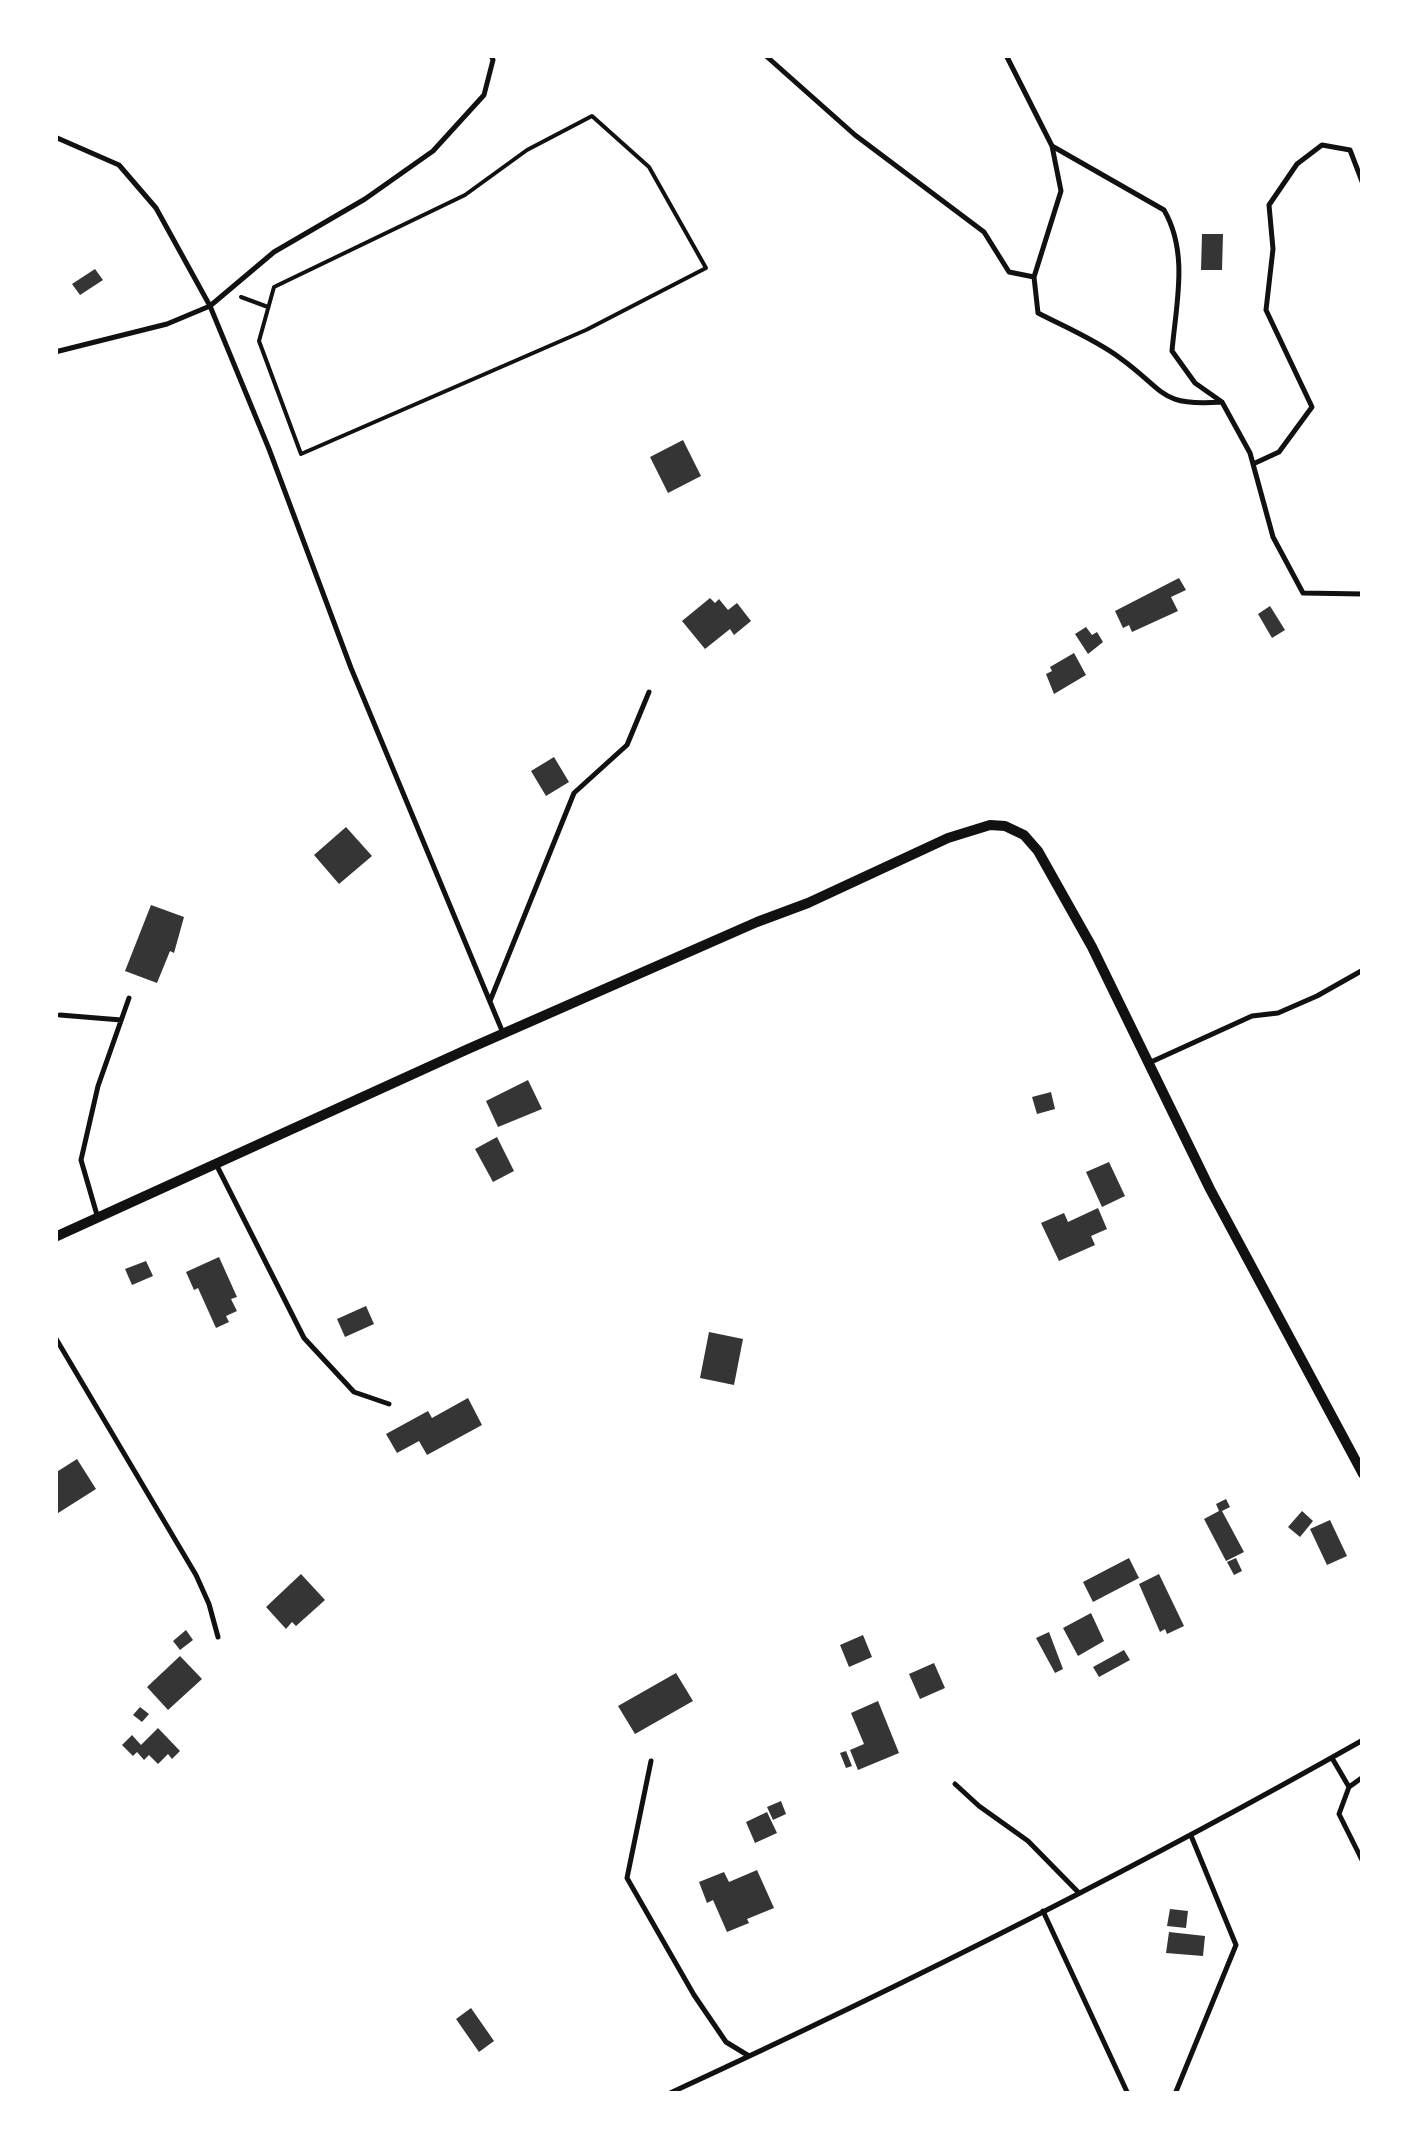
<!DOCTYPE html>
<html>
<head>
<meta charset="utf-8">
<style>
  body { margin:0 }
  #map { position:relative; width:1418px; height:2149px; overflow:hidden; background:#fff; font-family:"Nunito Sans",sans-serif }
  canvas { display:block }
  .frame { position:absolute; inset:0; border:58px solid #fff; pointer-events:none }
</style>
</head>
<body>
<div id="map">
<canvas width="1418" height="2149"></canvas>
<div class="frame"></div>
</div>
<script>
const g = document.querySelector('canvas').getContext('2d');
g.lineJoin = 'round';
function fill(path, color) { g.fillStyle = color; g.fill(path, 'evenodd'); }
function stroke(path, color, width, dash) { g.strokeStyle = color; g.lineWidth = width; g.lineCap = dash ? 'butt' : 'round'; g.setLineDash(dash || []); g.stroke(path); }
const building = new Path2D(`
  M1202 234H1223L1222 270H1201Z
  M95 269 103 280 80 295 72 284Z
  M683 440 701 476 668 493 650 457Z
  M1179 578 1186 590 1171 597 1178 611 1132 632 1129 625 1123 628 1115 611Z
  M710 598 715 603 719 599 728 610 737 603 751 621 734 635 730 629 705 649 682 621Z
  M1270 606 1285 630 1272 638 1258 614Z
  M1086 627 1092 635 1097 632 1103 642 1088 654 1075 634Z
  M1074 653 1086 675 1054 694 1046 674 1052 671 1050 667Z
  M554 757 569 782 546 796 531 771Z
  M346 827 372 856 339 884 314 855Z
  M151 905 184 917 174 953 170 951 157 983 125 971Z
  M528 1080 542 1109 498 1127 486 1101Z
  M1051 1092 1055 1109 1037 1114 1032 1097Z
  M497 1137 514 1171 493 1182 475 1149Z
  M1109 1162 1125 1196 1102 1207 1086 1172Z
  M1098 1208 1107 1229 1091 1236 1095 1245 1059 1261 1041 1223 1064 1213 1068 1222Z
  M219 1257 237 1297 231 1299 237 1311 226 1316 229 1322 216 1328 198 1288 194 1290 186 1272Z
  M146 1261 153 1276 132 1285 125 1269Z
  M366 1306 374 1324 345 1337 337 1319Z
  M709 1332 743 1339 734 1385 700 1378Z
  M468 1398 482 1425 427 1455 419 1441 397 1453 386 1434 428 1411 432 1418Z
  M77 1459 96 1489 55 1515V1473Z
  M1226 1499 1230 1507 1222 1511 1244 1552 1226 1561 1204 1519 1219 1511 1216 1504Z
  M1302 1511 1313 1521 1300 1537 1288 1527Z
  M1330 1520 1347 1556 1327 1565 1310 1529Z
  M1129 1558 1139 1578 1093 1602 1083 1582Z
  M1236 1558 1242 1571 1234 1575 1227 1562Z
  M301 1574 325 1600 296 1626 292 1622 286 1629 266 1607Z
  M1159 1574 1184 1626 1167 1634 1165 1629 1160 1632 1139 1584Z
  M1091 1613 1104 1641 1078 1656 1063 1628Z
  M186 1630 193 1640 180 1650 173 1641Z
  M1049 1632 1063 1669 1055 1673 1036 1638Z
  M863 1635 872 1657 849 1667 840 1645Z
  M1124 1650 1130 1660 1099 1677 1093 1667Z
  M180 1656 202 1679 168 1710 147 1687Z
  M934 1663 945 1688 920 1699 909 1674Z
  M676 1673 693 1701 635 1734 618 1706Z
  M878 1701 899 1753 858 1770 850 1750 864 1744 851 1713Z
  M140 1707 149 1714 142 1722 133 1715Z
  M158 1728 180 1751 172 1759 168 1754 158 1764 149 1755 144 1760 137 1752 133 1756 122 1745 132 1735 141 1745Z
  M846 1751 852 1766 846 1768 840 1753Z
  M781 1801 786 1814 773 1820 767 1807Z
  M767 1812 777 1833 755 1843 746 1822Z
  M757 1870 774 1908 747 1919 749 1923 727 1932 713 1900 707 1903 699 1882 724 1872 729 1882Z
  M1170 1909 1188 1911 1186 1928 1167 1926Z
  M1169 1932 1205 1936 1203 1956 1166 1953Z
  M471 2008 494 2041 479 2052 456 2019Z`);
const path = new Path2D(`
  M592 116 649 167 706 268 586 330 301 454 259 341 274 287 465 195 527 150Z
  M241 297 268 307`);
const service = new Path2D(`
  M491 55 493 60 484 95 433 151 365 199 274 252 210 306 269 449 351 668 503 1033
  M765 55 855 135 984 232 1009 272 1034 277 1061 191 1052 146 1164 210C1189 253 1176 304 1172 351L1195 383 1222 402 1250 453 1273 537 1303 593 1363 594
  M1006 55 1052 146
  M55 137 119 165 156 208 210 306 167 324 55 352
  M1034 277 1038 313C1065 327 1096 340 1120 358 1166 391 1159 407 1222 402
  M1253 464 1279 452 1312 407 1266 310 1273 249 1269 205 1297 164 1322 145 1350 150 1363 184
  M490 1001 574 793 627 745 649 692
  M60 1015 121 1020
  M1151 1062 1252 1016 1278 1013 1317 996 1363 970
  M216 1164 304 1338 354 1392 389 1404
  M97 1215 81 1160 98 1086 129 998
  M55 1337 196 1575 209 1604 218 1637
  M1332 1758 1349 1787
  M651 1761 627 1878 694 1995 726 2042 749 2056
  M1363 1777 1349 1787 1339 1814 1363 1862
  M955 1784 979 1806 1028 1841 1079 1893
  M1043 1911 1128 2094
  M668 2094C904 1985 1137 1868 1363 1740
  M1175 2094 1236 1945 1192 1838`);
const minor = new Path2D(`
  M55 1237 468 1049 757 922 808 903 948 838 990 825 1005 826 1024 835 1038 851 1092 947 1210 1189 1363 1474`);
fill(building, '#353535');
stroke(path, '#111', 4);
stroke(service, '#111', 5);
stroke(minor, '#111', 10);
</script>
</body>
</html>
